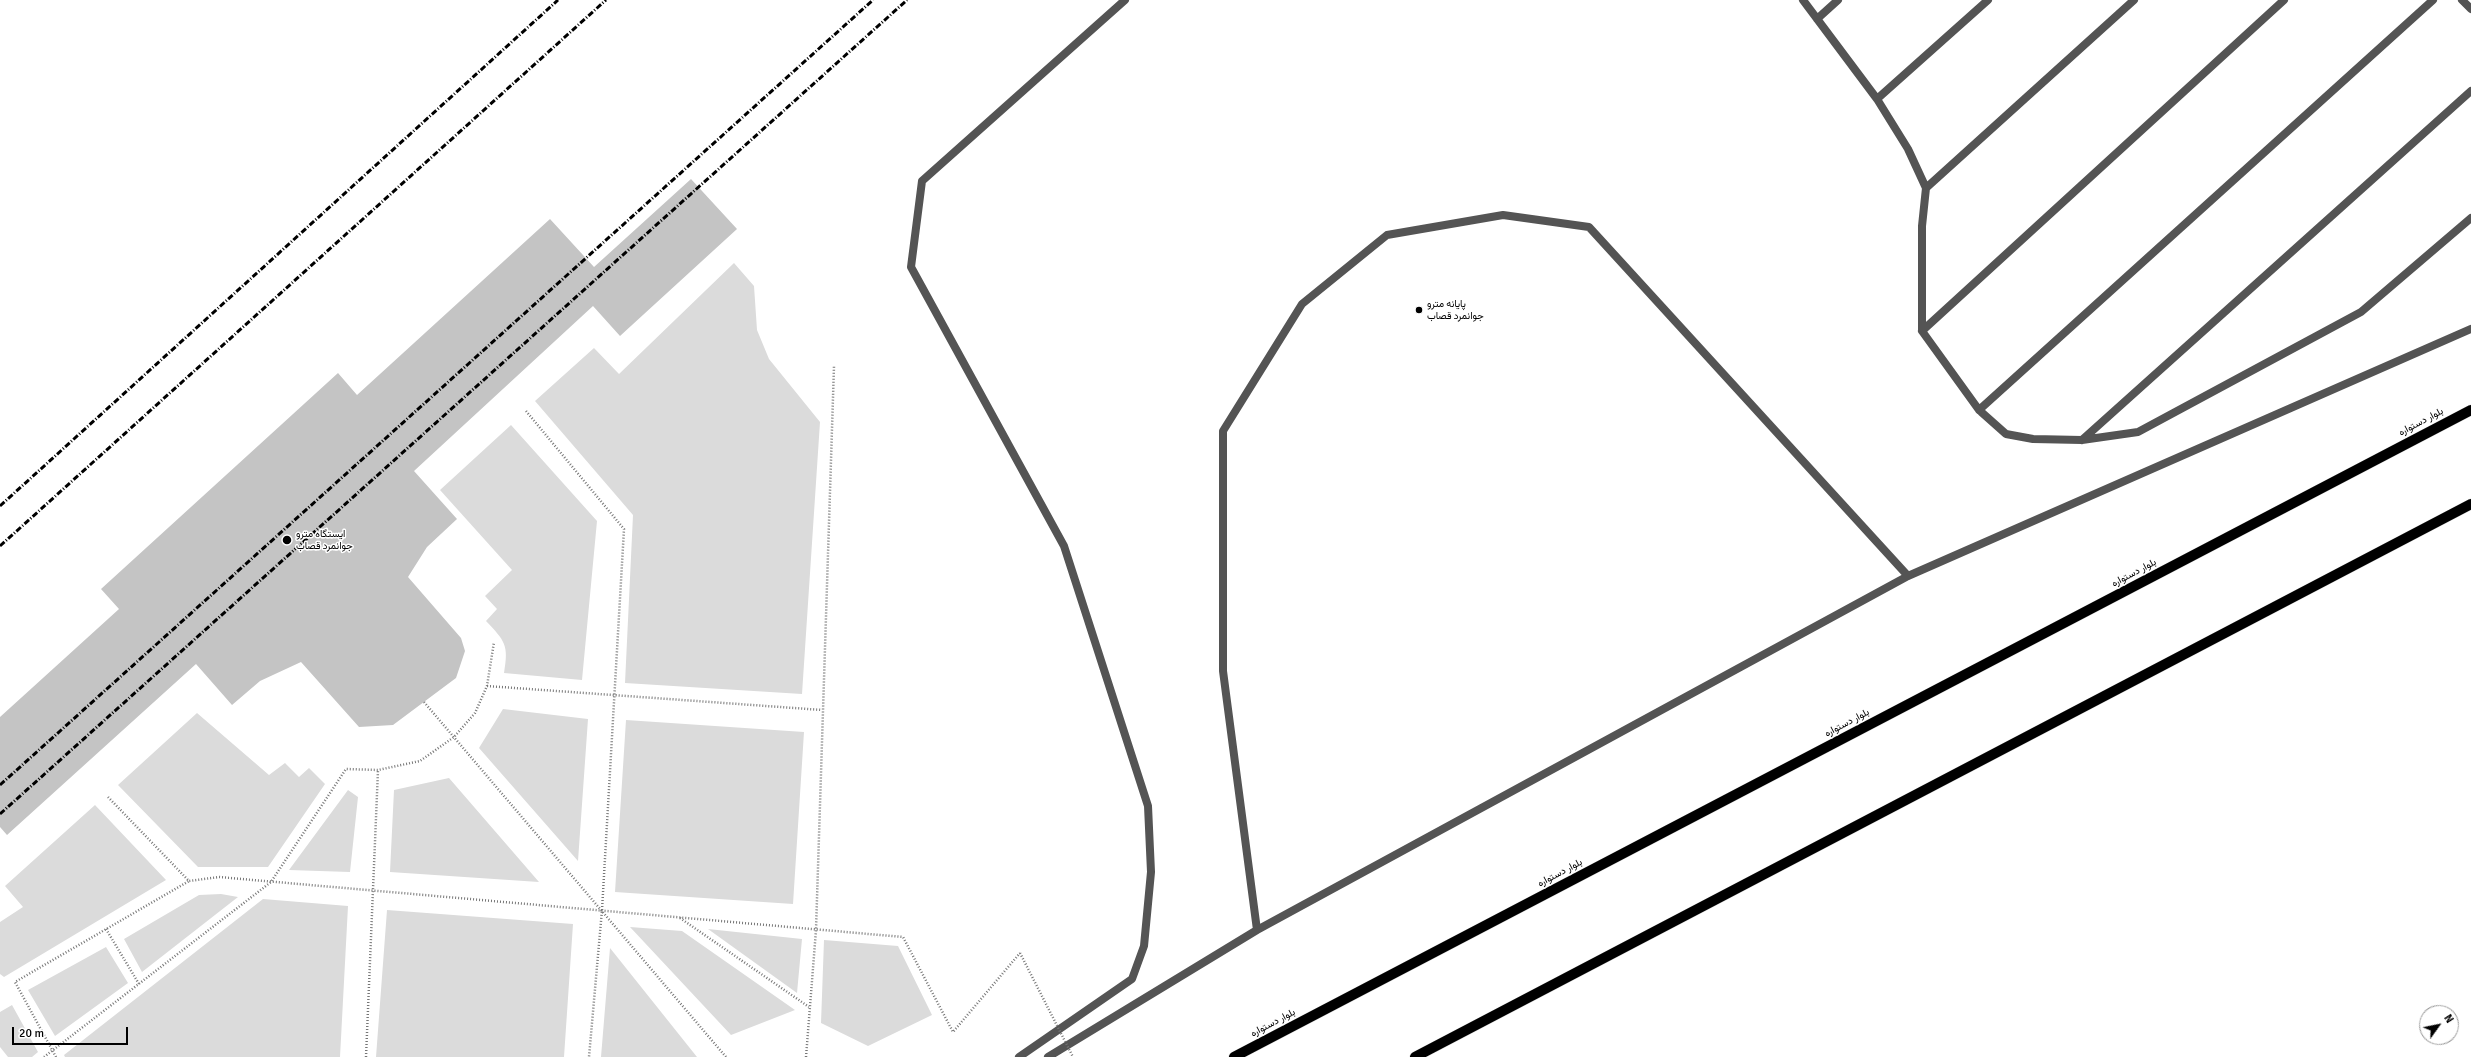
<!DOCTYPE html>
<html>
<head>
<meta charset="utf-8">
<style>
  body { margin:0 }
  #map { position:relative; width:2471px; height:1057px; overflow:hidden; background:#fff; font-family:Signika,sans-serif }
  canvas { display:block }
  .north { position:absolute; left:2419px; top:1005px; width:40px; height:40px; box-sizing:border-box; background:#fff; border:1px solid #999; border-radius:50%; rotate:57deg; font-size:11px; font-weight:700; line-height:16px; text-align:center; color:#000 }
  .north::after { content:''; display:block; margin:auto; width:14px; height:18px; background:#000; clip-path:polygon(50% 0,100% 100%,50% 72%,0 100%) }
  .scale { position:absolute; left:12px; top:1027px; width:116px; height:18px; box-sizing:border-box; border:2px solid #000; border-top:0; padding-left:5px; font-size:12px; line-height:14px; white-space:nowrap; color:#000; -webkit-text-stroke:3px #fff; paint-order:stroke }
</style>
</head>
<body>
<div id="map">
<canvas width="2471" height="1057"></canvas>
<div class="north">N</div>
<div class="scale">20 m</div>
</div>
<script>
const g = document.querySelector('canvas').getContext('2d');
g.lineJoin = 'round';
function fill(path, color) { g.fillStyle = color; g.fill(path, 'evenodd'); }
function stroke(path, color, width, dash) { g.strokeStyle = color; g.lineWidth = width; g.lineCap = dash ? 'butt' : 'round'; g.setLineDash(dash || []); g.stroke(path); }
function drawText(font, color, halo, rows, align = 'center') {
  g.font = font + ' Signika,Vazirmatn,sans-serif'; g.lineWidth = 3; g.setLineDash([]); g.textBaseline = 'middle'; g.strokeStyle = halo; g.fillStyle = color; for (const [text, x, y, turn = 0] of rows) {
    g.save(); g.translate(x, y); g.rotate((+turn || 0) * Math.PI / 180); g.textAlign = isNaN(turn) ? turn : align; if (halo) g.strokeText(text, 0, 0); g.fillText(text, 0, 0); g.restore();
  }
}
const green = new Path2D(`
  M734 263 754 286 757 330 769 359 820 422 802 694 625 683 633 515 535 401 594 348 619 374Z
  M511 425 597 521 582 680 504 673C509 645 505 641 486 621L497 609 485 596 512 570 440 490Z
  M503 709 588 719 578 861 479 748Z
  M197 713 269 775 285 763 299 777 309 768 325 784 268 867H198L118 785Z
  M626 720 804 732 793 904 615 892Z
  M449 778 539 882 390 872 394 790Z
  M348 790 358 797 350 872 289 870Z
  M95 805 166 880 4 977 0 974V922L23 907 5 886Z
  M221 894 238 897 142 972 124 939 199 895Z
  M263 899 348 906 340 1057H65L64 1055Z
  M387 910 573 924 564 1057H376Z
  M630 927 682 931 795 1010 731 1035Z
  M708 929 802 939 797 993Z
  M824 940 898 946 932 1015 868 1046 821 1023Z
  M106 947 128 983 55 1036 28 990Z
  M610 948 697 1057H601Z
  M12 1005 38 1052 32 1057H8L0 1047V1012Z`);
const building = new Path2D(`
  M691 179 737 229 620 336 593 306 414 471 457 519 427 547 408 577 461 638 465 651 456 678 393 725 359 727 301 662 260 681 232 705 196 664 7 835 0 827V717L119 609 101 589 338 373 357 395 550 219 594 267Z`);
const path = new Path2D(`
  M526 411 624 529 602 910 589 1057
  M487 686 822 710
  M424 702 726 1057
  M108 797 189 881 219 877 903 937 953 1032 1020 953
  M680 918 809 1007
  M106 929 139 984
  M44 1057 271 882 346 769 378 770 420 761 454 737 475 713 487 686 494 642
  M56 1057 15 982 189 881
  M366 1057 378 770
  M806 1057 816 930 834 366`);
const lane = new Path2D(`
  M1803 0 1877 99 1908 149 1926 188 1922 226V331L1979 410 2006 434 2033 439 2082 440 2138 432 2361 312 2471 218
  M2462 0 2471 9
  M1817 19 1838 0
  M1877 99 1988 0
  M1926 188 2134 0
  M1922 331 2284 0
  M1979 410 2433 0
  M2082 440 2471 91
  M1257 930 1223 671V431L1302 304 1387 235 1503 215 1589 227 1908 576
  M1019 1057 1132 979 1144 946 1151 872 1148 806 1064 546 911 267 922 181 1125 0
  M1048 1057 1257 930 1908 576 2471 329`);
const primary = new Path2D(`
  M1234 1057 2471 410
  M1415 1057 2471 504`);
const rail = new Path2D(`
  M0 506 558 0
  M0 546 606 0
  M0 785 873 0
  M0 814 907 0`);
const pathBridge = new Path2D(`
  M1020 953 1073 1057`);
const markers = [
  [1419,310,4,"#000"],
  [287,540,5,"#000"]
];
const poiNames = [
  ["پایانه مترو",1427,304],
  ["جوانمرد قصاب",1427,316],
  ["ایستگاه مترو",296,534],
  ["جوانمرد قصاب",296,546]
];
const streetNames = [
  ["بلوار دستواره",2421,422,-28],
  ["بلوار دستواره",2134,573,-28],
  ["بلوار دستواره",1847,723,-28],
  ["بلوار دستواره",1560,873,-28],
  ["بلوار دستواره",1273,1023,-28]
];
fill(green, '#dbdbdb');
fill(building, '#c4c4c4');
stroke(primary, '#dbdbdb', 11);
stroke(path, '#767676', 2.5, [1, 2]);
stroke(lane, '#545454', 8);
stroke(primary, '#000', 10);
stroke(rail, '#000', 3, [6, 2, 1, 2]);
stroke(pathBridge, '#767676', 2.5, [1, 2]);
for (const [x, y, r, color] of markers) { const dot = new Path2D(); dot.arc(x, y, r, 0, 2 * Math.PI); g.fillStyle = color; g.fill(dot); stroke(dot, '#fff', 1.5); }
drawText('10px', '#000', '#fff', poiNames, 'left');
drawText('10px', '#000', '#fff', streetNames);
</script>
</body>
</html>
